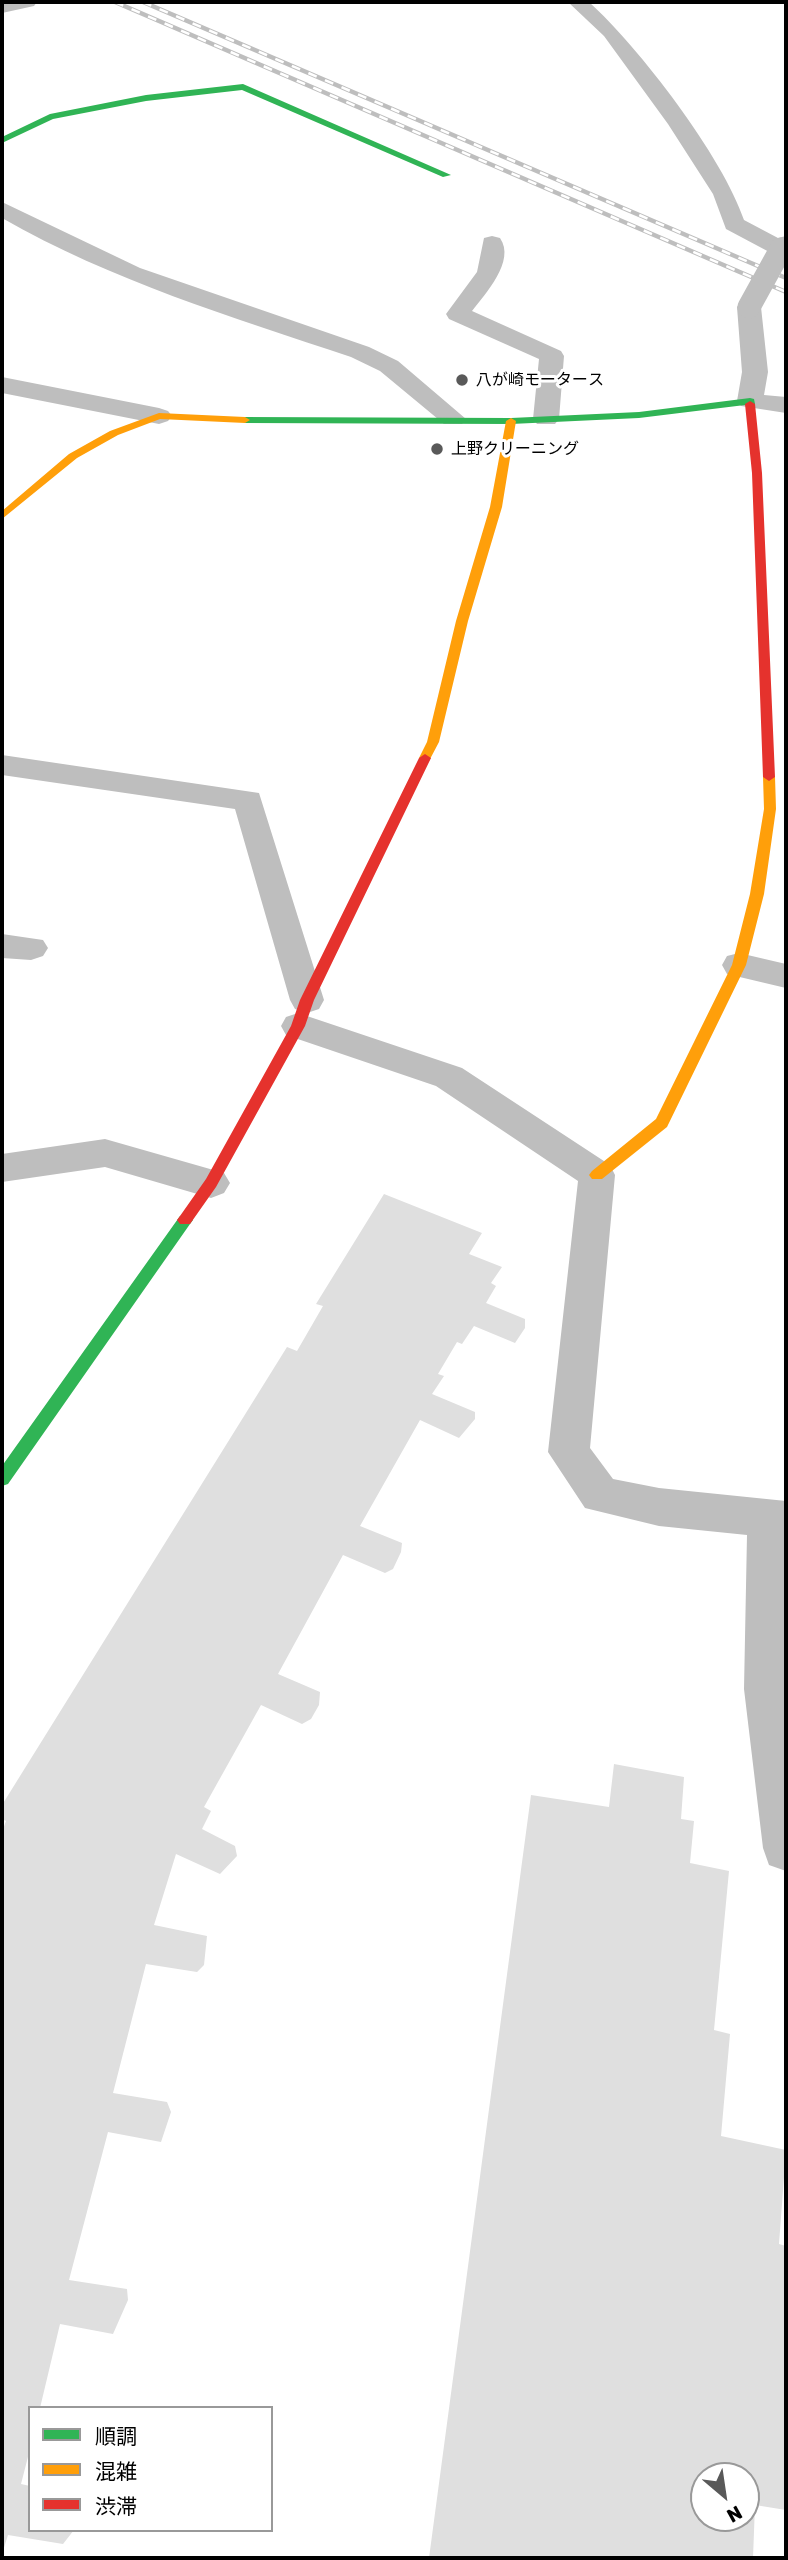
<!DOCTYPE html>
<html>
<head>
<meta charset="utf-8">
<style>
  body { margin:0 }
  #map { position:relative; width:788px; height:2560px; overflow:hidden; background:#fff; font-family:Rubik,"Noto Sans JP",sans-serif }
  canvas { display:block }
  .frame { position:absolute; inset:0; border:4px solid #000; pointer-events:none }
  .legend { position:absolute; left:28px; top:2406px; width:245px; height:126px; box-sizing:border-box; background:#fff; border:2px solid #999; margin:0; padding:9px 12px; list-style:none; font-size:21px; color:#000 }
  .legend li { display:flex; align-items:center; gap:14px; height:35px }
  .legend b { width:35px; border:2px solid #999 }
  .north { position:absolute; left:690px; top:2462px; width:70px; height:70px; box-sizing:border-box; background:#fff; border:2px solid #999; border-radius:50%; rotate:151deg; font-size:19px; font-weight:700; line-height:28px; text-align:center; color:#000 }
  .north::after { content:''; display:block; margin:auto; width:24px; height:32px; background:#595959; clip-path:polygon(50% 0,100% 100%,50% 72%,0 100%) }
</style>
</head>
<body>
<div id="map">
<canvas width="788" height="2560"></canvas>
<div class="frame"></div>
<ul class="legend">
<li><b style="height:9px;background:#30b455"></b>順調</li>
<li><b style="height:9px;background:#ff9f0a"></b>混雑</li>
<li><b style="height:9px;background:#e5322d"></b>渋滞</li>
</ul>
<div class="north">N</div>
</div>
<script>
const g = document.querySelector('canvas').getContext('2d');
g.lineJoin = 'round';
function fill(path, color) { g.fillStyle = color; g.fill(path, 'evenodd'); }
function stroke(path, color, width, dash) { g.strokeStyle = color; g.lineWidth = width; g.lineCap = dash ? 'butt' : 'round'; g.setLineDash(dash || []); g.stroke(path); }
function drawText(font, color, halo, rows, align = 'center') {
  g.font = font + ' Rubik,"Noto Sans JP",sans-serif'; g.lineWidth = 6; g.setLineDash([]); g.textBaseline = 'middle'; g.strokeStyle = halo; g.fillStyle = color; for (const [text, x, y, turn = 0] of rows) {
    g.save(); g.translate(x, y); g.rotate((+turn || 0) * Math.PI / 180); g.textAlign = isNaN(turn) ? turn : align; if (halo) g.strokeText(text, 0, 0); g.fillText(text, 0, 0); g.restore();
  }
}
const building = new Path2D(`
  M384 1194 482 1233 469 1254 502 1267 491 1283 496 1286 486 1303 525 1319V1328L515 1343 474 1326 462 1344 457 1342 438 1374 444 1376 432 1394 475 1412V1419L459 1438 420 1420 360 1526 402 1543 401 1552 393 1569 385 1573 343 1555 278 1674 320 1692 319 1705 311 1719 302 1724 261 1705 204 1807 211 1811 202 1829 235 1846 237 1856 220 1874 176 1854 154 1925 207 1936 204 1965 197 1972 146 1964 113 2093 167 2102 171 2112 161 2142 108 2132 69 2280 127 2289 128 2300 113 2334 60 2324 40 2408H30V2449L21 2484 30 2486V2530H74L63 2544 8 2535 2 2554V1832L6 1821 2 1819V1805L287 1347 297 1351 323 1306 316 1304Z
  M614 1764 684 1777 681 1819 694 1821 690 1863 729 1871 714 2030 730 2034 721 2136 786 2150 779 2244 786 2246V2510L755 2505 753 2558H429L531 1795 609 1807ZM704 2476H746V2518H704Z`);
const lane = new Path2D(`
  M492 236 500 238C516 261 485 294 472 311L561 351 564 356 559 419 555 424H537L533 419 539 359 449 319 446 314 477 272 484 238Z
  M2 934 43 940 48 948 43 956 31 960 2 958Z
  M739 953 786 964V988L727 974 722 965 727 956Z
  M105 1139 224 1173 230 1183 224 1193 211 1198 105 1167 2 1182V1154Z`);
const street = new Path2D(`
  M2 2H37L34 6 2 13Z
  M568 2H589C639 47 723 157 744 220L778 238 786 236V255L773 254 726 229 713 194 668 124 604 36Z
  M2 202 140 268 369 347 398 361 466 419 462 424H444L380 371 351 357C232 317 112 281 2 218Z
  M749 300 758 302 761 307 768 372 764 395 786 397V413L741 406 737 401 742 372 737 307 740 302Z
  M2 377 159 408 168 411 172 416 168 421 159 424 2 393Z
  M2 755 259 793 324 1000 319 1009 307 1013 295 1009 290 1000 235 809 2 775Z
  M298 1013 462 1068 610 1165 615 1175 590 1448 613 1479 659 1488 786 1501V1871L769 1865 763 1848 744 1689 747 1535 659 1526 585 1508 548 1452 578 1181 436 1086 286 1035 281 1026 286 1017Z`);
const fast = new Path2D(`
  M243 84 451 175 443 177 242 90 146 101 53 119 2 143V137L50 114 146 95Z
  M750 398 754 399 755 404 750 407 745 405 639 418 511 424 245 423 240 420 245 417 511 418 639 412Z
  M185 1214 190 1216 193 1220 190 1224 8 1484 2 1486V1466L180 1216Z`);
const slow = new Path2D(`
  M159 413 245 417 250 420 245 423 160 419 118 435 77 458 2 519V511L69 454 110 431Z
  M511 418 516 421 502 507 468 621 439 742 429 761 425 762 419 758 427 742 456 621 490 507 506 421Z
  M769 773 775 777 776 809 764 894 746 965 667 1127 602 1179H592L589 1175 592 1171 656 1119 732 965 750 894 764 809 763 777Z`);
const jam = new Path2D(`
  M750 401 755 404 762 473 775 777 769 781 763 777 752 473 745 404Z
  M425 754 431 758 314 1000 305 1026 216 1187 190 1224H180L177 1220 180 1216 206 1179 291 1026 300 1000 419 758Z`);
const rail = new Path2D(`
  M115 2 786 292
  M143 2 786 278`);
const streetBridge = new Path2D(`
  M749 307 781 249`);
const markers = [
  [462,380,7,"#595959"],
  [437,449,7,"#595959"]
];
const farPoinames = [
  ["八が崎モータース",476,380],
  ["上野クリーニング",451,449]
];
fill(building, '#dfdfdf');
fill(lane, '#bebebe');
fill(street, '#bebebe');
fill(fast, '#30b455');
fill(slow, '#ff9f0a');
fill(jam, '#e5322d');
stroke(rail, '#bebebe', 4.5);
stroke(rail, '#fff', 2.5, [9]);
stroke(streetBridge, '#bebebe', 23);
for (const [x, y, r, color] of markers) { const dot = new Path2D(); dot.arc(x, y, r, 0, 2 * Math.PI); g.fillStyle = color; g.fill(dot); stroke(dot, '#fff', 2.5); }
drawText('16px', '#000', '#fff', farPoinames, 'left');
</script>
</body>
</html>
